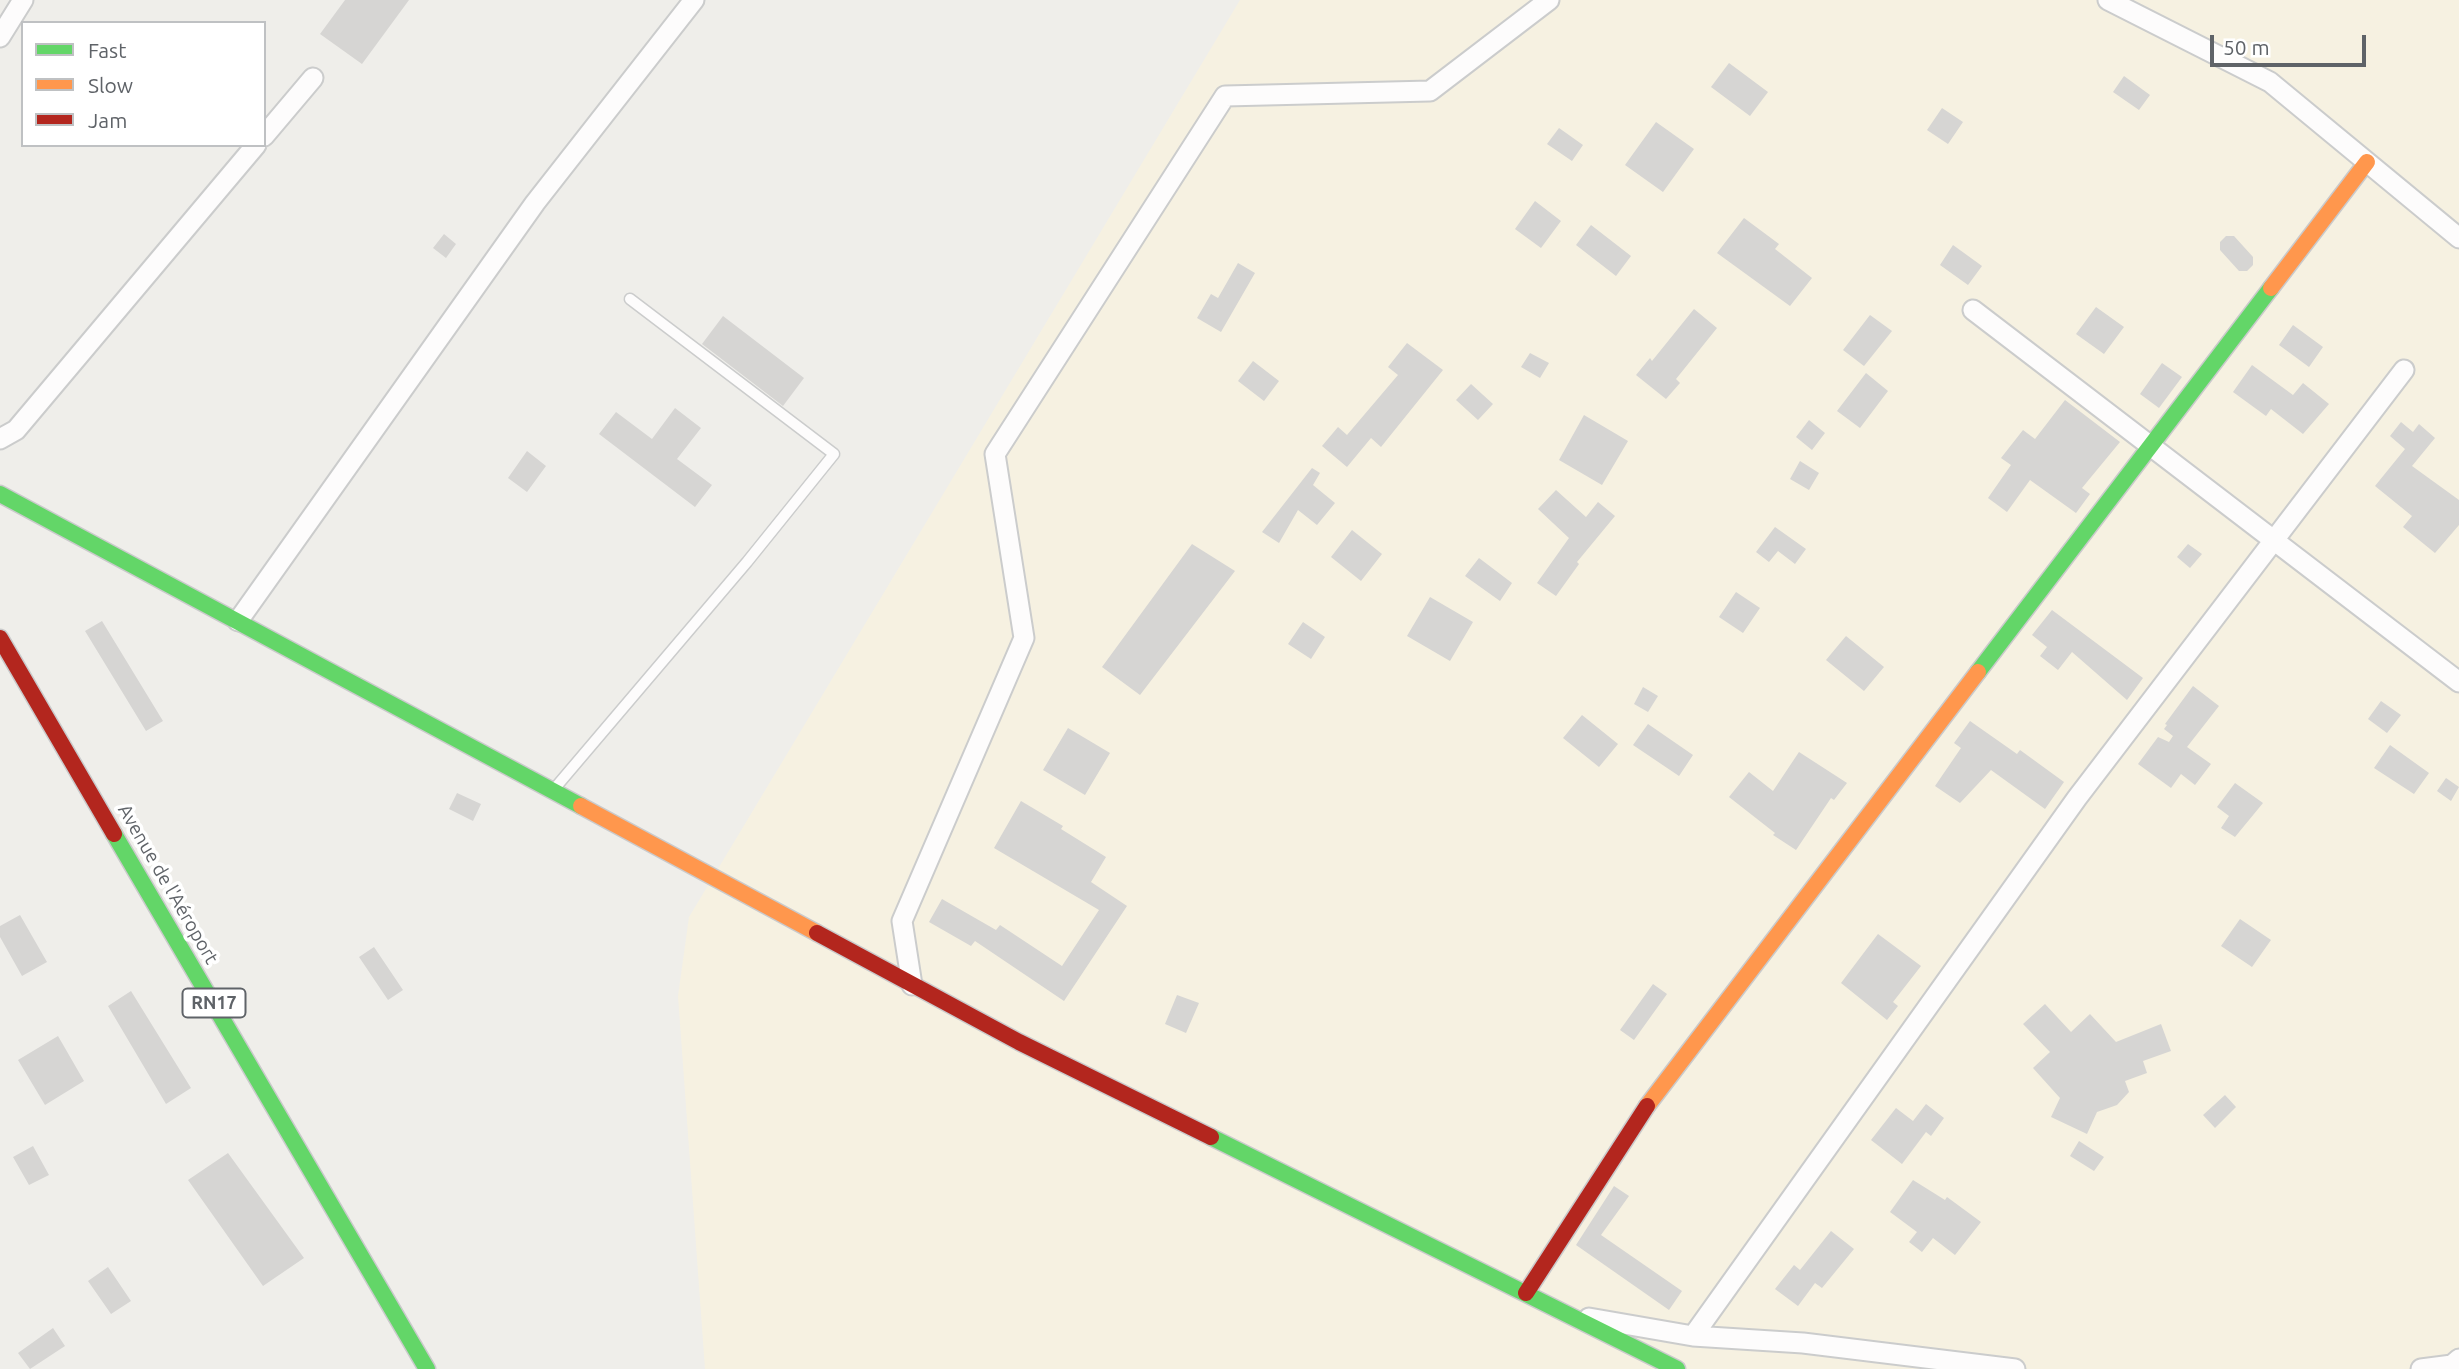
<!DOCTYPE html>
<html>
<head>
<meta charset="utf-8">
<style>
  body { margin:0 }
  #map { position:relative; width:2459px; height:1369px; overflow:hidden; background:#efeeea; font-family:Ubuntu,sans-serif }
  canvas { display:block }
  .legend { position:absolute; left:21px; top:21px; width:245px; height:126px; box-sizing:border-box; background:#fff; border:2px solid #bfc1c3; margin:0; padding:9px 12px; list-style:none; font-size:21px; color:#5f6368 }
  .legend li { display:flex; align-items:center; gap:14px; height:35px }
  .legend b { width:35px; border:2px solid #bfc1c3 }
  .scale { position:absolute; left:2210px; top:35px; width:156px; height:32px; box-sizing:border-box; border:4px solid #5f6368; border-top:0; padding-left:9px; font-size:21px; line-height:24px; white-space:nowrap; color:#5f6368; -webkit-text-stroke:5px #fff; paint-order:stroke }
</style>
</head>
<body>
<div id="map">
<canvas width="2459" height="1369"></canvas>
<ul class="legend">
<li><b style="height:9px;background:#63d668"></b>Fast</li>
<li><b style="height:9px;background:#ff974d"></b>Slow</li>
<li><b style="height:9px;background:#b3261e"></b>Jam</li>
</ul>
<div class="scale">50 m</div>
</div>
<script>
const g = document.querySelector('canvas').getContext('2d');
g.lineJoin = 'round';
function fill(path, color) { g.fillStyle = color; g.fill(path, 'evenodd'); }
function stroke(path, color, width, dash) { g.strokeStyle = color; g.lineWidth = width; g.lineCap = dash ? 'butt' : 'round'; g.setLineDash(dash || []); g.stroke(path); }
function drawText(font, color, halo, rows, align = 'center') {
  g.font = font + ' Ubuntu,sans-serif'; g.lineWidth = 7; g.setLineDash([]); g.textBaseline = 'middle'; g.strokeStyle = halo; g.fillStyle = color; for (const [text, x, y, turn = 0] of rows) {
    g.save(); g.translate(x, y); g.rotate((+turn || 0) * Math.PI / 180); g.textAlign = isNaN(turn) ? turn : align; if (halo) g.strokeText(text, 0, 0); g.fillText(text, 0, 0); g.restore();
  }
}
const sand = new Path2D(`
  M1240 0H2459V1369H705L678 996 689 917Z`);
const building = new Path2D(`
  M345 0H409L362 64 320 34Z
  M1729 63 1768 92 1750 116 1711 87Z
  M2124 76 2150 95 2139 110 2113 92Z
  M1942 108 1963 122 1948 144 1927 130Z
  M1656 122 1694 149 1663 192 1625 165Z
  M1559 128 1583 145 1572 161 1547 144Z
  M1535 201 1561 221 1541 248 1515 229Z
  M1744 218 1779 244 1775 249 1812 278 1790 306 1717 253Z
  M1591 225 1631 256 1616 276 1576 245Z
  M444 234 456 244 446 258 433 248Z
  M2226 236H2234L2253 257V265L2247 271H2239L2220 250V242Z
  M1953 245 1982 266 1968 285 1940 265Z
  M1238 263 1255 273 1221 332 1197 318 1211 294 1218 298Z
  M2096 307 2124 327 2104 354 2076 334Z
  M1694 309 1717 328 1676 379 1680 383 1666 399 1636 375 1650 358 1652 361Z
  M1870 315 1892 331 1864 366 1843 350Z
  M723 316 804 378 783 406 702 344Z
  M2293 325 2323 347 2309 367 2279 345Z
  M1407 343 1443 370 1381 447 1371 438 1347 467 1322 446 1338 427 1347 435 1398 375 1388 367Z
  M1530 353 1549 363 1540 378 1521 367Z
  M1253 361 1279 381 1264 401 1238 381Z
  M2162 363 2182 377 2159 408 2140 394Z
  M2252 365 2293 395 2303 383 2329 404 2303 434 2271 409 2266 416 2233 392Z
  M1866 373 1888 391 1860 428 1837 411Z
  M1471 384 1493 404 1478 420 1456 400Z
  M2065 400 2120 442 2082 488 2090 494 2076 513 2030 480 2007 512 1988 498 2011 465 2001 458 2023 430 2035 439Z
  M675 408 701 428 677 459 712 485 695 507 599 434 616 412 652 439Z
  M1584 415 1628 441 1602 485 1559 460Z
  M1809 420 1825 433 1812 450 1796 437Z
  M2401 422 2413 432 2419 424 2435 438 2412 466 2459 500V525L2435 553 2403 527 2412 516 2375 486 2405 449 2390 436Z
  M527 451 546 466 527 492 508 478Z
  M1800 461 1819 473 1809 490 1790 479Z
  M1312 468 1320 473 1313 485 1335 503 1317 525 1298 510 1279 543 1262 532Z
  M1556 490 1586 517 1598 502 1615 516 1577 562 1579 564 1556 596 1537 583 1569 538 1538 509Z
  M1775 527 1806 549 1795 564 1778 551 1769 562 1756 552Z
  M1352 530 1382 554 1361 581 1331 557Z
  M1192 544 1235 571 1140 695 1102 667Z
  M2188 544 2202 554 2190 568 2177 557Z
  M1479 558 1512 583 1500 601 1465 576Z
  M1736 592 1760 608 1743 633 1719 617Z
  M1430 597 1473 622 1450 661 1407 636Z
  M2052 610 2143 678 2127 700 2072 652 2058 670 2040 656 2047 647 2032 635Z
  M102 621 163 721 146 731 85 631Z
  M1303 622 1325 637 1311 659 1288 644Z
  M1846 636 1884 667 1864 691 1826 660Z
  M2193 686 2219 706 2187 747 2211 764 2195 785 2181 774 2171 788 2138 764 2158 737 2169 742 2173 736 2164 729 2167 725 2165 724Z
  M1643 687 1658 696 1648 712 1634 704Z
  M2381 701 2401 715 2387 733 2368 719Z
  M1582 715 1618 744 1599 767 1563 738Z
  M1970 721 2017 754 2020 750 2064 782 2045 809 1991 770 1960 803 1935 786 1961 748 1954 743Z
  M1648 724 1693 755 1679 776 1633 745Z
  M1068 728 1110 753 1085 795 1043 770Z
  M2390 745 2429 773 2414 794 2374 768Z
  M1799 752 1847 783 1834 800 1831 798 1796 850 1773 835 1775 833 1729 797 1749 772 1773 791Z
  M2446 778 2459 787 2451 801 2437 791Z
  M2235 783 2263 803 2235 837 2221 828 2229 816 2217 807Z
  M457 793 481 804 473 821 449 809Z
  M1021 801 1063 826 1061 829 1106 857 1091 882 1127 906 1064 1001 975 941 971 946 929 922 942 899 996 930 1000 925 1062 966 1099 910 994 848Z
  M20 915 47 962 22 976 0 937V926Z
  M2240 919 2271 940 2252 967 2221 946Z
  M1878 934 1921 966 1893 1002 1898 1006 1887 1020 1841 983Z
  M374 947 403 990 388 1000 359 957Z
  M1653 984 1667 994 1634 1040 1620 1030Z
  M131 991 191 1088 166 1104 108 1006Z
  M1177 995 1199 1003 1186 1033 1165 1024Z
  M2045 1004 2071 1032 2090 1014 2116 1042 2161 1024 2171 1051 2143 1061 2147 1073 2125 1081 2129 1092 2117 1105 2097 1112 2087 1134 2051 1117 2060 1098 2033 1068 2050 1052 2023 1024Z
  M58 1036 84 1081 45 1105 18 1060Z
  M2225 1095 2236 1107 2215 1128 2203 1115Z
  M1926 1104 1944 1118 1931 1136 1926 1132 1902 1164 1871 1140 1896 1108 1913 1121Z
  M2079 1141 2104 1157 2094 1171 2070 1156Z
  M33 1146 49 1175 29 1185 13 1157Z
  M228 1153 304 1258 263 1286 188 1180Z
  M1913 1180 1945 1200 1947 1197 1981 1222 1955 1255 1933 1238 1922 1252 1909 1242 1917 1232 1890 1212Z
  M1614 1186 1629 1196 1601 1235 1682 1291 1669 1310 1576 1245Z
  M1831 1231 1854 1249 1822 1288 1815 1283 1798 1306 1775 1289 1794 1265 1800 1270Z
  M108 1267 131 1301 111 1314 88 1281Z
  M53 1328 65 1346 30 1369 18 1353Z`);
const lane = new Path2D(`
  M555 788 747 562 834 454 630 299`);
const street = new Path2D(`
  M2108 0 2270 82 2459 238
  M0 37 23 0
  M264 136 313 78
  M1973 310 2459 682
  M0 439 16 430 256 145
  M238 621 535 203 694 0
  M912 985 902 921 1024 638 995 454 1225 96 1430 91 1549 0
  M1589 1318 1693 1336 1803 1343 2015 1369
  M1693 1336 2077 798 2404 370
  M2421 1369 2452 1365 2459 1359`);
const fast = new Path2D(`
  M0 494 581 806
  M1978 672 2271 288
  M114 834 427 1369
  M1211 1137 1677 1369`);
const slow = new Path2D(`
  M2271 288 2367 162
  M581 806 817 933
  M1647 1106 1978 672`);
const jam = new Path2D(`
  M0 638 114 834
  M817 933 1019 1042 1211 1137
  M1526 1293 1647 1106`);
const shields = [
  [214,1003,63]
];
const shieldNames = [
  ["RN17",214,1003]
];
const streetNames = [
  ["Avenue de l'Aéroport",168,884,60]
];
fill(sand, '#f6f1e1');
fill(building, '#d6d5d3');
stroke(lane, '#cbcccc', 13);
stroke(street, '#cbcccc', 23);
stroke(fast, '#cacacb', 19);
stroke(slow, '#cacacb', 19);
stroke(jam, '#cacacb', 19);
stroke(lane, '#fdfcfc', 10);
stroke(street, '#fdfcfc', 19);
stroke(fast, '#63d668', 16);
stroke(slow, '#ff974d', 16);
stroke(jam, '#b3261e', 16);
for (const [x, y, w] of shields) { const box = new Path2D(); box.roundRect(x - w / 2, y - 14.5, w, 29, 5); g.fillStyle = '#fff'; g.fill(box); stroke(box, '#5f6368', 2); }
drawText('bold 18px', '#5f6368', null, shieldNames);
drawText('19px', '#5f6368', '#fff', streetNames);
</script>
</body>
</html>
